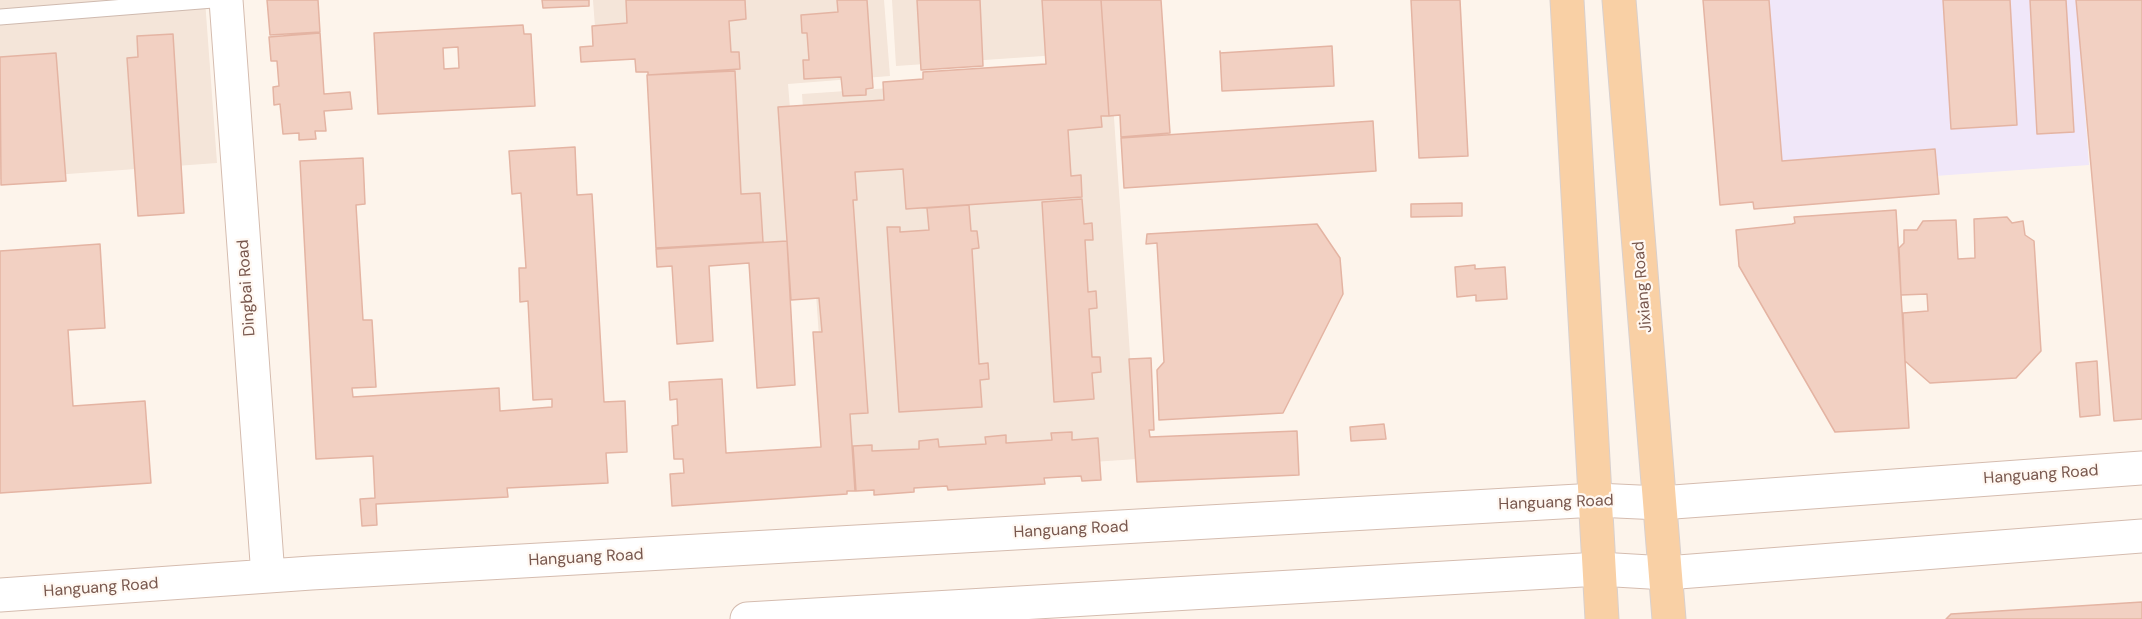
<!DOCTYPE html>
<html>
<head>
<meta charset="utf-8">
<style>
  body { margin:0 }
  canvas { display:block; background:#fdf4eb }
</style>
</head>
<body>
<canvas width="2142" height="619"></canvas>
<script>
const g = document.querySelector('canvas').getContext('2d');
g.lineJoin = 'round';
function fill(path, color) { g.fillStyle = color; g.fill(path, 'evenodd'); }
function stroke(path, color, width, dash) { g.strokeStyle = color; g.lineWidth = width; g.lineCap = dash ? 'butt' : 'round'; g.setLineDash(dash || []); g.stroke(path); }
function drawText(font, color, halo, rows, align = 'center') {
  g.font = font + ' "DM Sans",sans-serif'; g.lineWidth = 4.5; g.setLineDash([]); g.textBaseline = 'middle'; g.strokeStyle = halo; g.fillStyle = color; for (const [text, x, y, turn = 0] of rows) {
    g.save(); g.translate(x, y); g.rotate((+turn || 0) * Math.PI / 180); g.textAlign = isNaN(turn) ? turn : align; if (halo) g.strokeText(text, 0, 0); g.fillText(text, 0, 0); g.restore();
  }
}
const residential = new Path2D(`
  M0 0H205L217 163 0 179Z
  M593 0H884L890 76 788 84 801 242 688 250 671 22 595 27Z
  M892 0H1113L1117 51 896 66Z
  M1111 73 1137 459 829 480 802 94Z`);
const education = new Path2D(`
  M1711 0H2077L2089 165 1725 191Z`);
const building = new Path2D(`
  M267 0H318L320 32 270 35Z
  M542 0H589V6L543 8Z
  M626 0H745L746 19 729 21 731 52H739L740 69 648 75V72H636L635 59 581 62 580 47 593 46 592 26 627 23Z
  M837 0H867L873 88 866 89V95L843 96 841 77 804 79 803 60H809L807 33H802L801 15 838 12Z
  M917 0H980L983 66 921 70Z
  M1042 0H1101L1109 116H1101L1102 127 1068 130 1071 176 1081 175 1082 197 906 209 903 169 855 172 857 200H853L868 413 850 414 855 491H847V494L672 506 670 474 684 473 683 459H674L672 426 678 425 677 399 670 400 669 382 722 379 726 453 821 447 813 332H822L819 298 791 300 778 107 884 100 883 82 923 79V72L1046 64Z
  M1101 0H1161L1170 133 1121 137 1120 115 1109 116Z
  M1411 0H1460L1468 156 1419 158Z
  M1703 0H1769L1782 161 1935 149 1939 194 1754 209 1753 202 1720 205Z
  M1943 0H2010L2017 125 1951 129Z
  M2030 0H2066L2074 132 2037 134Z
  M2076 0H2142V419L2114 421Z
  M523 25 524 34H531L535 106 378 114 374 33ZM458 47 459 68 444 69 443 48Z
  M320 33 324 94 350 92 352 109 324 111 326 131H315L316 139 299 140V133L283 134 280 104 274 105 273 87 279 86 277 61H271L269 37Z
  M173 34 184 213 138 216 127 58 138 57 137 36Z
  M1332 46 1334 86 1222 91 1220 51V53Z
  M56 53 66 181 1 185 0 57Z
  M735 71 741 194 760 193 763 242 656 248 647 75Z
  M1373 121 1376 171 1124 188 1121 138Z
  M575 147 577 195 592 194 604 402 625 401 627 452 606 453 608 483 507 488 508 497 376 504 377 525 362 526 360 499 375 498 373 456 316 459 300 161 363 158 365 204 356 205 363 320H372L376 387 352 388 353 397 499 388 500 411 552 407V399L533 400 528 301 520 302 519 268H526L521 193 512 194 509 151Z
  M1082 199 1084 224 1092 223 1093 240H1085L1088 292 1096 291 1097 308 1089 309 1092 357H1100L1101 372 1092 373 1094 399 1054 402 1042 202Z
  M1462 203V216L1411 217V204Z
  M969 205 971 231H977L979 248 972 249 979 364 988 363 989 379 980 380 982 407 899 412 887 227H900V232L929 230 927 208Z
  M1896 210 1909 428 1835 432 1739 266 1736 230 1792 224 1795 223 1794 217Z
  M2007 217 2012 223 2023 221 2025 235 2034 241 2041 351 2016 378 1930 383 1905 361 1903 313 1928 311 1927 294 1901 295 1899 248 1904 243V230H1917L1923 221 1956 220 1958 259 1975 258 1974 219Z
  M1317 224 1340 258 1343 294 1283 413 1159 420 1157 370 1164 362 1157 243 1146 244 1147 234Z
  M787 241 795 385 757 388 749 263 709 266 713 341 677 344 672 266 657 267 656 249Z
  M100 244 105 328 68 330 73 406 145 401 151 483 0 493V251Z
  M1475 265V269L1505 267 1507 299 1476 301V295L1457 297 1455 267Z
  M1151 358 1154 430H1149L1150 437 1297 431 1299 475 1137 482 1129 359Z
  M2097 361 2100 415 2080 417 2076 363Z
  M1384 424 1386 439 1351 441 1350 427Z
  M1072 432V440L1098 438 1101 480 1082 481 1081 476 1044 478 1045 484 948 490 947 486 914 488V492L874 495V490L856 491 853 446 872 445V451L919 449V441L938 439 939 447 986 444 985 437 1006 435V443L1052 440 1051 433Z
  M2142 602V619H1946L1951 614Z`);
const lane = new Path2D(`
  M0 17 213 0`);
const secondary = new Path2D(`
  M226 0 268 576
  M0 595 311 573 1596 500 1660 503 2142 468
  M747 619 1599 569 1666 573 2142 536`);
const primary = new Path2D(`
  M1567 0 1602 619
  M1619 0 1669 619`);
const streetNames = [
  ["Jixiang Road",1643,287,-95],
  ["Dingbai Road",247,288,-94],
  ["Hanguang Road",2041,475,-4],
  ["Hanguang Road",1556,503,-2],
  ["Hanguang Road",1071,530,-3],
  ["Hanguang Road",586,558,-3],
  ["Hanguang Road",101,588,-4]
];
fill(residential, '#f4e5d9');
fill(education, '#f0e7f9');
fill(building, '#f2d0c2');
stroke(building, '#e4b4a3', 1.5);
stroke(lane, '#cfbaaf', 17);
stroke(secondary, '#d5bcaf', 35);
stroke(primary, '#d9d0cd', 35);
stroke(lane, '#fff', 15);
stroke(secondary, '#fff', 33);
stroke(primary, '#f9d0a5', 33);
drawText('16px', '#78574d', '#fff8f2', streetNames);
</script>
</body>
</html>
